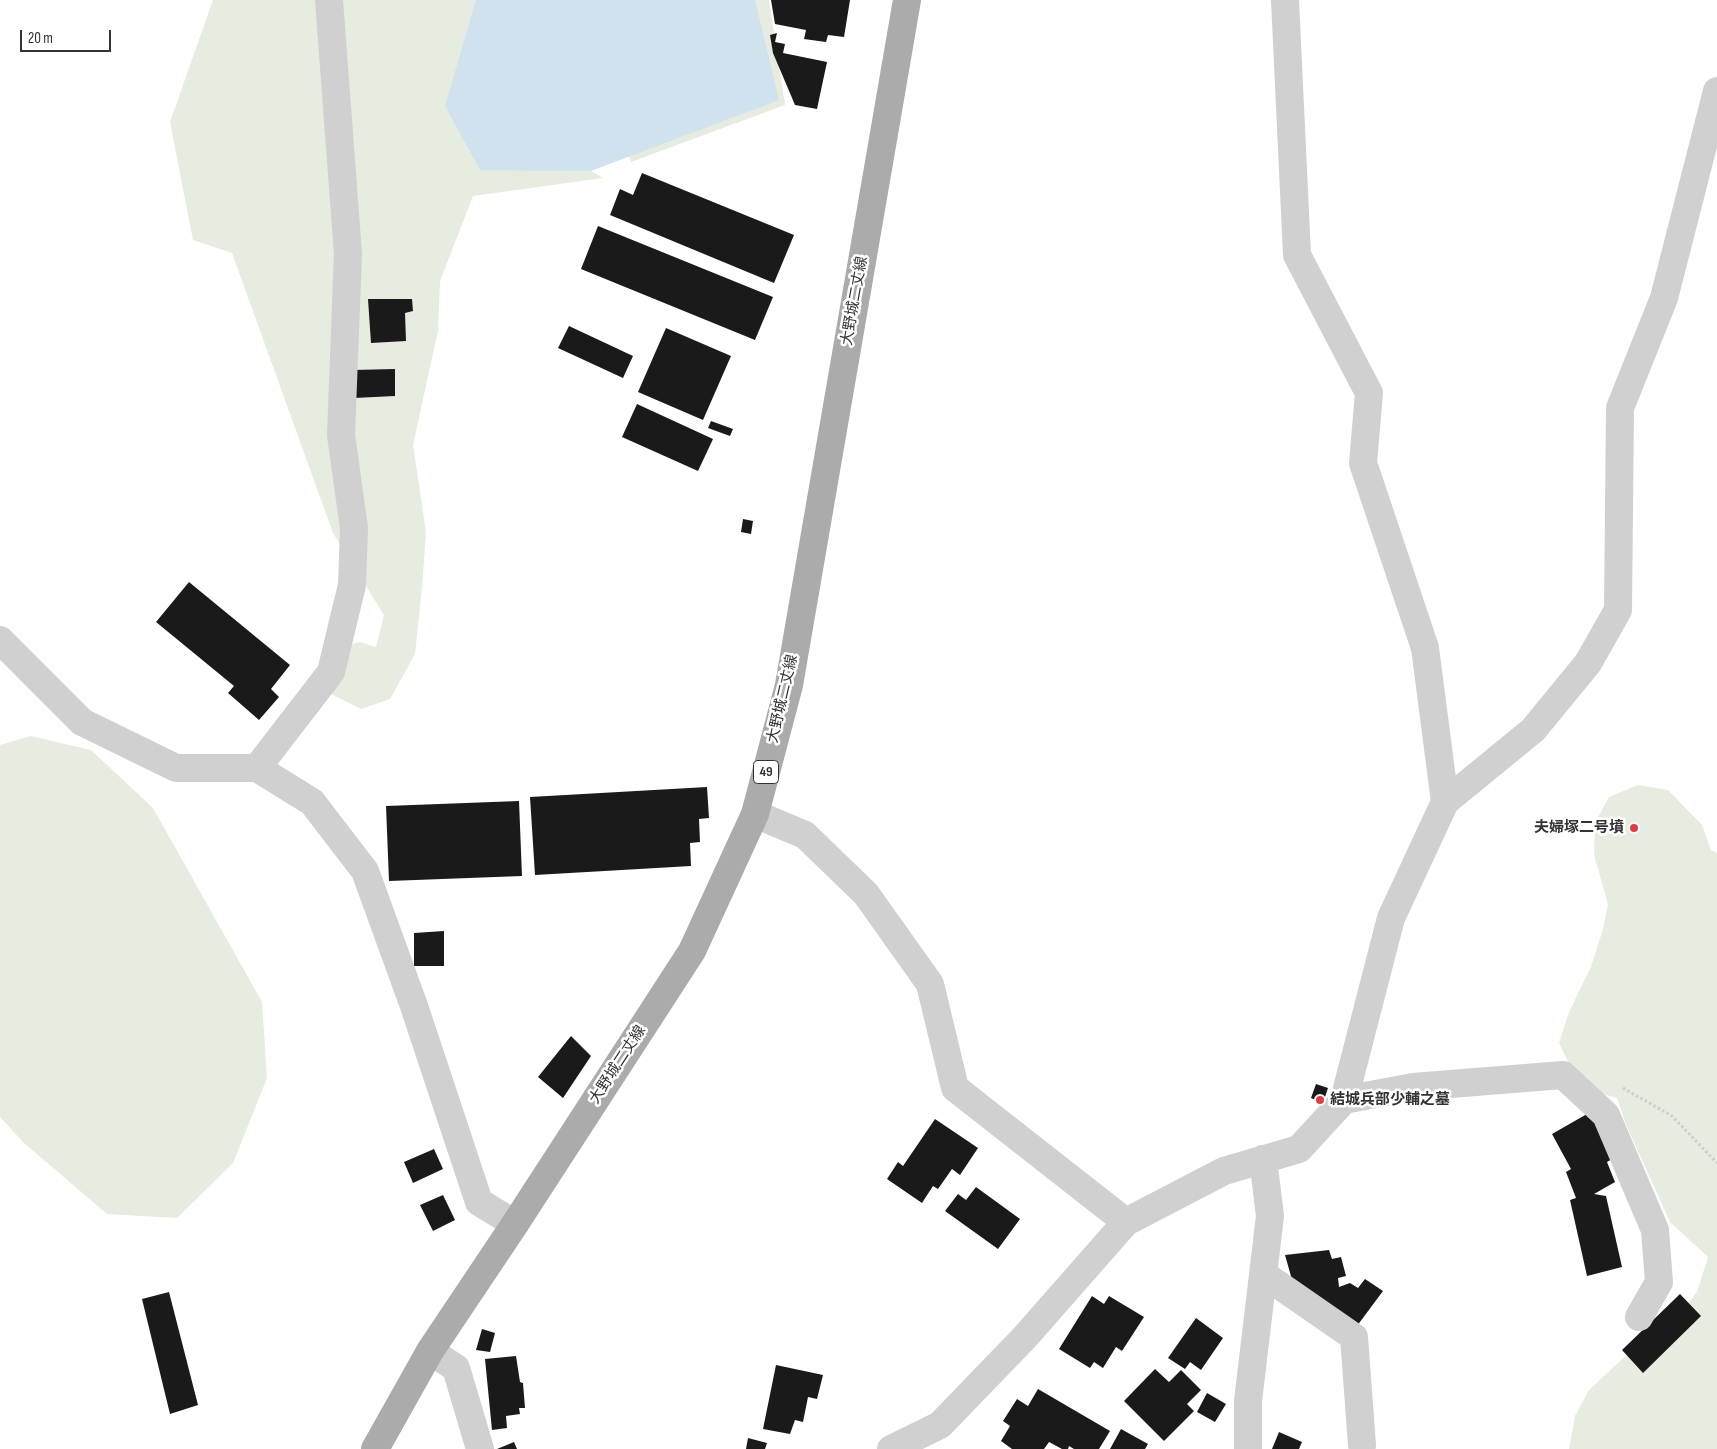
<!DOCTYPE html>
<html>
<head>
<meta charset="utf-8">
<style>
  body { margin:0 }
  #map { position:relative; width:1717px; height:1449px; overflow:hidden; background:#fff; font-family:"Sofia Sans Condensed",sans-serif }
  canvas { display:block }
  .scale { position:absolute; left:20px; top:30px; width:91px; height:22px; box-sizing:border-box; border:2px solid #333; border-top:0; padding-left:6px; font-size:15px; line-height:18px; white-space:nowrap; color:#333; -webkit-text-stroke:4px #fff; paint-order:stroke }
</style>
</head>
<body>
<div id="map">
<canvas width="1717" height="1449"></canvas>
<div class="scale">20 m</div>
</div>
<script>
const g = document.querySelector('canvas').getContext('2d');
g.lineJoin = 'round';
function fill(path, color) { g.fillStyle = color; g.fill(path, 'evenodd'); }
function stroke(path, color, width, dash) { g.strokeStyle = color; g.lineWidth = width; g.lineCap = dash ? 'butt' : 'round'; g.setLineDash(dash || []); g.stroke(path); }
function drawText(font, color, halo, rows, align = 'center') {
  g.font = font + ' "Sofia Sans Condensed","Noto Sans JP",sans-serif'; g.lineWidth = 5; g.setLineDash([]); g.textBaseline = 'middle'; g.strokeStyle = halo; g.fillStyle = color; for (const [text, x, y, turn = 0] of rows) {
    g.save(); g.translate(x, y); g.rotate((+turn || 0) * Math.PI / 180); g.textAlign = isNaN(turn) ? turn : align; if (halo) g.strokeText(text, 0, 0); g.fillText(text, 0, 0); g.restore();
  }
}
const green = new Path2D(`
  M213 0H493L573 160 603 178 473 196 440 281 438 331 413 445 426 532 422 587 415 654 390 699 361 709 331 694 328 650 360 642 376 647 384 615 333 533 232 253 193 240 170 122Z
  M704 0H769L785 105 631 162 624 140Z
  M31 736 91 750 153 808 262 1002 267 1078 233 1163 177 1218 107 1214 24 1143 0 1117V745Z
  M1638 785 1668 790 1702 825 1711 850 1717 853V1449H1569L1575 1416 1589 1390 1633 1349 1672 1323 1697 1292 1708 1257 1670 1222 1627 1127 1617 1098 1596 1092 1572 1070 1559 1043 1569 1012 1591 967 1603 929 1608 904 1594 855 1595 823 1609 797Z`);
const water = new Path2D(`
  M476 0H755L779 100 591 171 480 170 445 106Z`);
const building = new Path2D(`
  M771 0H850L844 37 828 35 826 42 804 39 806 30 775 24Z
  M777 33 775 42 785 44 783 53 827 62 817 109 795 105 773 53 770 35Z
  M642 173 794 235 774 283 610 215 620 189 633 195Z
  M598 226 773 297 755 340 581 269Z
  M368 299H412L413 311 405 313 406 341 371 343Z
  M569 326 633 356 623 378 558 348Z
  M666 328 731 356 703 420 638 392Z
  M395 369V396L354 398 353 370Z
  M637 404 713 439 698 471 622 437Z
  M711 421 733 429 730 436 708 428Z
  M743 519 753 521 751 534 741 532Z
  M189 582 290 665 271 689 279 697 259 720 228 693 234 686 156 622Z
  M707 787 709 818 699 819 700 842 690 843 691 866 535 875 530 797Z
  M519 801 522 876 389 881 386 806Z
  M444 931V966H414V933Z
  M571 1036 591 1056 563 1098 538 1077Z
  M1316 1084 1328 1088 1323 1103 1311 1098Z
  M1594 1110 1619 1155 1607 1162 1615 1182 1594 1194 1606 1196 1622 1267 1587 1276 1570 1200 1576 1198 1566 1172 1571 1169 1552 1134Z
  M935 1119 978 1148 960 1175 952 1169 938 1189 933 1186 922 1203 887 1179 898 1162 903 1166Z
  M434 1149 443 1169 413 1183 404 1162Z
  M976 1187 1020 1219 998 1249 945 1211 958 1194 966 1200Z
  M443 1195 455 1220 433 1231 420 1205Z
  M1329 1250 1332 1259 1341 1257 1346 1276 1338 1278 1339 1287 1350 1283 1358 1288 1365 1279 1383 1291 1351 1334 1296 1294 1285 1255Z
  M169 1292 198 1405 170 1414 142 1299Z
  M1680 1294 1701 1316 1643 1373 1622 1350Z
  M1092 1296 1104 1304 1109 1296 1144 1317 1122 1351 1116 1347 1103 1368 1094 1362 1090 1368 1059 1349Z
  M1196 1318 1223 1338 1201 1370 1190 1362 1185 1369 1168 1358Z
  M482 1329 495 1333 490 1352 476 1350Z
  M516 1356 520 1382 523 1383 525 1408H519L520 1414 506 1416 507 1428 492 1430 485 1359Z
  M776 1365 823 1375 817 1399 808 1397 803 1422 795 1420 790 1434 763 1429Z
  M1155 1369 1169 1382 1181 1370 1201 1390 1187 1404 1194 1411 1164 1441 1124 1401Z
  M1038 1389 1110 1431 1099 1449H1074L1069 1446 1068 1449H1062L1049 1442 1044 1449H1012L1001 1441 1010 1426 1003 1421 1017 1399 1028 1406Z
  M1207 1393 1226 1404 1215 1422 1197 1412Z
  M1121 1429 1148 1444 1145 1449H1110Z
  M1279 1432 1302 1442 1299 1449H1272Z
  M748 1438 767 1443 765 1449H746Z
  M514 1442 517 1449H497Z`);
const path = new Path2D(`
  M1623 1088 1672 1116 1717 1163`);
const minor = new Path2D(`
  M1285 0 1297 255 1369 393 1363 463 1425 648 1445 802
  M0 640 82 722 176 768H257L312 802 365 871 414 1006 479 1202 515 1224
  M257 768 331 672 352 585 354 528 341 435 348 254 329 0
  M755 814 805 835 866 894 930 984 955 1088 1126 1222
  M1344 1100 1413 1087 1563 1075 1606 1115 1655 1230 1659 1282 1639 1317
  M1263 1274 1354 1337 1362 1445
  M430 1351 456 1368 480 1449
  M891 1449 940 1425 1025 1337 1126 1222 1224 1171 1299 1149 1344 1100 1391 918 1445 802 1533 730 1588 663 1618 610 1620 408 1664 298 1717 91
  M1248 1449V1401L1270 1216 1263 1159`);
const major = new Path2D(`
  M375 1449 430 1351 515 1224 692 951 755 814 789 685 907 0`);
const markers = [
  [1634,828,5,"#e63946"],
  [1320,1100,5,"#e63946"]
];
const shields = [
  [766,772,25]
];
const shieldNames = [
  ["49",766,772]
];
const streetNames = [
  ["大野城二丈線",855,301,-80],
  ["大野城二丈線",783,699,-77],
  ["大野城二丈線",618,1065,-57]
];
const poiNames = [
  ["夫婦塚二号墳",1624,828],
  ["結城兵部少輔之墓",1330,1100,"left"]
];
fill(green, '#e6ecdf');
fill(water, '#cfe2ee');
fill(building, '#1a1a1a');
stroke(path, '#cdcdcd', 3, [2.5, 2.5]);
stroke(minor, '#d0d0d0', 28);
stroke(major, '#ababab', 28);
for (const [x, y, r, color] of markers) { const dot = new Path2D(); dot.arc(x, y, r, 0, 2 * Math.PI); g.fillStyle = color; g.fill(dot); stroke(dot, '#fff', 2); }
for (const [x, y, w] of shields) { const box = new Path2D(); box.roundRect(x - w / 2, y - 11.5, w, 23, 4); g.fillStyle = '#fff'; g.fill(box); stroke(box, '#333', 1); }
drawText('bold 14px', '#333', null, shieldNames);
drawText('15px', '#333', '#fff', streetNames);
drawText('bold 15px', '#333', '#fff', poiNames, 'right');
</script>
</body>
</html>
